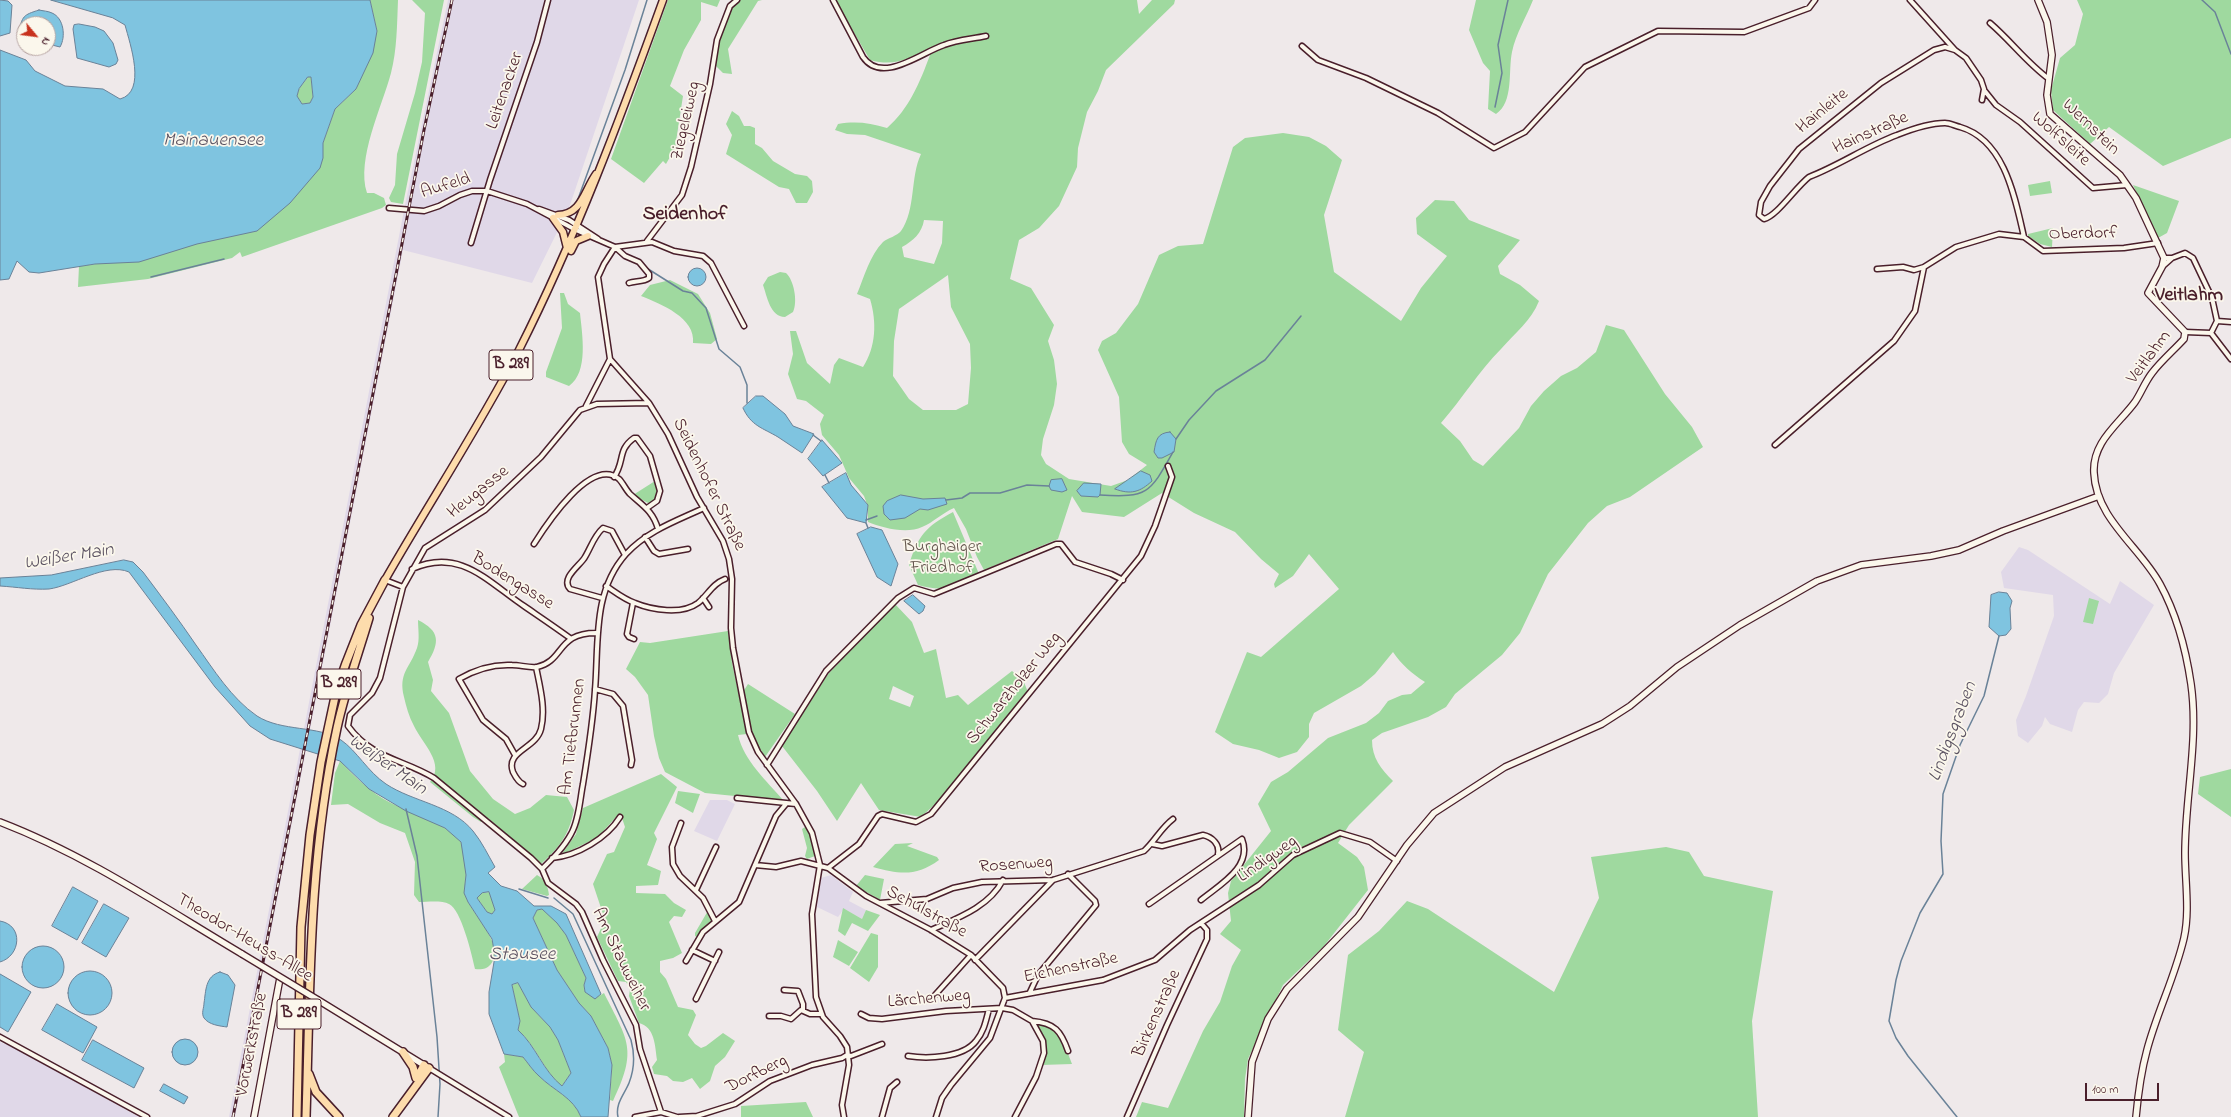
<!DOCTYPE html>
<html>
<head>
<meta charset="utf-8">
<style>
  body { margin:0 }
  #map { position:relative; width:2231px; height:1117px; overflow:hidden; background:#efe9ea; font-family:"Indie Flower",sans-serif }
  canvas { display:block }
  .north { position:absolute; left:16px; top:16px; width:40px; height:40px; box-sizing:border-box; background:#fbf7ec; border:1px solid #b4a19f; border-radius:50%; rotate:119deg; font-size:11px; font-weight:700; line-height:16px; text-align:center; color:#4a1f2b }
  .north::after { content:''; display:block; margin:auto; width:14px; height:18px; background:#c8321e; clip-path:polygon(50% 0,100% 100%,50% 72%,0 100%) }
  .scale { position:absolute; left:2085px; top:1083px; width:74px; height:18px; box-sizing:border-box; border:2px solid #4a1f2b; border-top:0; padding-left:5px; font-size:12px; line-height:14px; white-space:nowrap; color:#4a1f2b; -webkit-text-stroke:3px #fbf7ec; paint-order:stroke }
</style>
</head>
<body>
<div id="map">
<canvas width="2231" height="1117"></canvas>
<div class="north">N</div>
<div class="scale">100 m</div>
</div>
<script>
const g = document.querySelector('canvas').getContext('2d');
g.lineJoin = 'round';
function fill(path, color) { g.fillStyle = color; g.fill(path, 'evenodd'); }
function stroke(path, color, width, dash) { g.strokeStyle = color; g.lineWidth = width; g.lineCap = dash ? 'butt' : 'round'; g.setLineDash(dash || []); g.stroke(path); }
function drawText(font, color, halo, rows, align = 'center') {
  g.font = font + ' "Indie Flower",sans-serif'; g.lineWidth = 3.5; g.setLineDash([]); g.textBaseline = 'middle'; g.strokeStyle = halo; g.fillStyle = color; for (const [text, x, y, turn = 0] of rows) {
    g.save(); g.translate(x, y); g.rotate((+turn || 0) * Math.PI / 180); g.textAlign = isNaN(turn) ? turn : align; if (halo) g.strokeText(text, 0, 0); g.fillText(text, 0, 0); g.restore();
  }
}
const built = new Path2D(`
  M448 0H639L569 208 532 283 403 250 235 1117H229L405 205Z
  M2019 547 2028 550 2110 604 2120 581 2154 605 2114 673 2108 694 2099 703 2084 702 2078 710 2072 732 2050 724 2045 717 2042 726 2028 743 2018 736 2016 720 2026 696 2054 616 2053 595 2004 588 2001 572Z
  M710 800H727L735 804 717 841 694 831Z
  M831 875 853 892 849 901 866 910 862 919 844 909 838 917 817 907 821 878Z
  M0 1042 13 1047 139 1117H0Z`);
const green = new Path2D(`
  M370 0H398C397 25 397 50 391 73 382 107 356 159 367 193H374L384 198 386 205 382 208 242 257 240 252 232 258 148 279 78 287 79 266 95 264 323 158V143L335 109 356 89 377 31Z
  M412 0H444L403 204 391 202 389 198 395 185 397 154 415 93 422 62 425 13Z
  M668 0H720L717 7 701 2V20L684 50 670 86 683 96 675 148 666 164 663 161 644 183 611 159Z
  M732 0H762L758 1 728 49 732 74 723 73 713 63 717 40Z
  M831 0H1137L1139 14 1152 0H1175L1174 4 1106 70 1098 91 1087 112 1078 148 1077 167 1059 206 1039 228 1019 240 1010 279 1031 288 1054 325 1048 341 1054 360 1057 384 1054 405 1043 439 1041 455 1046 464 1069 479 1111 486 1128 480 1147 465 1129 454 1122 442 1119 397 1098 350 1102 341 1116 333 1138 304 1159 255 1178 246 1203 244 1233 147 1245 138 1283 133 1309 137 1326 146 1342 160 1324 215 1334 272 1401 321 1421 288 1447 256 1417 234 1416 218 1435 200 1454 201 1469 220 1520 240 1498 266 1500 274 1520 285 1539 301C1531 321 1515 333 1501 349 1479 371 1462 399 1441 423L1460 441 1473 460 1483 466 1519 428 1531 406 1544 391 1561 376 1577 368 1596 352 1606 325 1624 330 1665 394 1692 427 1703 447 1630 497 1607 506 1588 523 1548 574 1520 633 1502 655 1455 694 1446 707 1428 717 1382 733 1372 740C1372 758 1381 769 1393 781L1349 825 1338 843 1357 857 1364 867 1368 890 1324 946 1283 985 1248 1059 1245 1079 1244 1117H1136L1142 1102 1168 1108 1203 1031 1220 1002 1232 966 1241 950 1220 934 1231 921 1228 893 1231 881 1271 831 1258 804 1271 782 1288 772 1328 738 1366 723 1379 713 1388 701 1402 695 1411 694 1425 682C1411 673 1402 665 1393 652L1375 674 1361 686 1314 713 1309 724V737L1297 752 1279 758 1259 750 1233 744 1215 732 1247 652 1261 657 1339 589 1309 554 1293 576 1275 588 1274 584 1279 574 1261 559 1235 532 1194 513 1162 493 1124 517 1082 512 1072 496 1058 539 984 570 977 557 966 529 954 508C942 513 934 522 922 527 907 534 882 528 868 522V507L864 496 849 478 839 455 822 435 820 424 824 415 806 401 797 399 788 374 793 354 790 331H796L807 363 830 384 834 365 839 358 863 367C876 347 877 322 870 299L857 294C864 277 870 255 883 242 888 238 897 236 901 231 916 210 910 177 921 154L865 135 847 134 835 130 838 124C856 121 870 123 887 128 909 109 920 82 930 55 906 55 898 68 870 60L840 9ZM924 220 943 221 942 243 934 264 904 257 902 247C913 241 922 233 924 220ZM948 275 951 307 970 344 971 368 968 404 956 410H923L909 399 893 376 894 341 899 309Z
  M1476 0H1533C1526 18 1516 33 1512 52 1508 71 1514 102 1496 114L1488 109 1490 71 1483 63 1469 30Z
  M2077 0H2231V138L2163 166 2109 127 2090 144 2053 110 2051 90 2060 58 2075 45 2083 14Z
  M308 77H311L313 97 310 103 302 104 297 96 299 89Z
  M732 111 739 116 744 126H750L755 128V144L762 148 773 161 795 174 807 176 812 181 813 192 807 203H796L789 189 779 187 726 154 732 135 726 124Z
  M2050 181 2052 193 2030 196 2028 185Z
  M2133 185 2179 201 2167 233 2158 238Z
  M2053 228 2052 247 2040 244 2028 236V234Z
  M780 272 786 273C794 280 798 302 793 312L785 317C770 317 767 296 763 285L768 277Z
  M670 280 698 294 710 313 717 339 711 344 693 343C696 318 661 304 641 296L650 285Z
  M560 293H564L568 304 580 313C582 334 589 372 569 386L546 377V372L562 328Z
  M655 481C659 491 659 497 650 504L633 495Z
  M953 512 979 574C954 586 946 593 918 585L909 565C918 536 925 527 953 512Z
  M2089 598 2099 601 2093 624 2083 622Z
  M895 604 912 622 924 653 936 649 946 698 958 695 968 705 1012 671 1023 680 1028 692 944 796 921 817 879 810 861 783 837 821 817 791 782 746 828 674ZM893 686 914 696 910 707 889 699Z
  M418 620C440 631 440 642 428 662L433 680 431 691 449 713 470 771 493 799 515 814 530 808 546 795 567 797 574 810C569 835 559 848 540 865L488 818 481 822 473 817 430 782C446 764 422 743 414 726 409 717 406 706 404 697 398 673 410 668 417 648 420 640 418 629 418 620Z
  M728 631 732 663 747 734 738 735C744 761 767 781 784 801L705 793 665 772 659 758 654 736 648 695 635 677 626 669 640 642 650 643Z
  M748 684 795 714 765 757 752 736 743 692Z
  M340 761C355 777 371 793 391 803 413 814 443 821 460 841 465 847 467 867 466 876 466 882 464 888 465 894 469 912 507 945 491 964 487 969 481 970 475 969 472 955 461 909 449 904 442 900 427 902 419 902L414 895 415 862 405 833 380 823 348 804 331 805 335 773Z
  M2231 769V817L2198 794 2200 777Z
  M661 774 677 787 654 833 657 839 647 865 661 871 658 885 636 886V893L665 894 674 903 686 910 682 917 674 916 669 922 682 953 673 958 660 961V972L666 979 678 1007 693 1010 696 1015 688 1035 695 1044 701 1048 706 1046 723 1033 735 1041 725 1057 715 1066 710 1081 700 1089 692 1078 683 1082 673 1081 667 1076 654 1074 652 1067 657 1060C655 1046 655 1027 639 1023L629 996 630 989 626 982 618 981 597 937 605 920 593 884 607 854 614 852 625 827 621 815H618L597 838 561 855 576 834 583 808Z
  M678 791 700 794 693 813 675 803Z
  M805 827 808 828 816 847 815 856 807 859 805 856 807 848 802 829Z
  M913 843 907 846 937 857 939 860C916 877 899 874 873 867L895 844Z
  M1666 847 1689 852 1704 876 1773 891 1752 1021 1758 1117H1345L1364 1052 1338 1030 1348 955 1379 931 1407 901 1428 909 1554 992 1599 898 1591 857Z
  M537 875C545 879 548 886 549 895L547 896 522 889Z
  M865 875 884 879 880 900 856 886Z
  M489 892 492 895 495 910 492 914 487 912 477 898 482 893Z
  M843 908 862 919 866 910 880 915 868 931 852 923 845 936 838 931Z
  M542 909 557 922 566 935 586 978 584 985 585 992 599 996 604 993C628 1041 638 1049 613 1101L610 1100 612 1065 608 1048 591 1016 579 1003 557 970 533 918 537 910Z
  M709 909 715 921 697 937 695 936V933Z
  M871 933 878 935V967L869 982 850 968Z
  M838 940 858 952 849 966 833 957Z
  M518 983 531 1007 550 1027 558 1040 571 1073 561 1087C544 1070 536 1046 518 1030L520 1021 512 985Z
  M1032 1021 1048 1023 1060 1033 1072 1064 1041 1065 1045 1048Z
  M504 1054 523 1057C528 1063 533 1071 539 1076 554 1091 573 1097 581 1117H519L499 1067 505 1062Z
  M806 1102 813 1117H741V1106Z`);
const water = new Path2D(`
  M0 0 8 1 12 5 10 33 0 36Z
  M51 0H370L377 31 373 53 356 89 335 109 323 143V158L320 168 290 203 257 231 197 244 139 262 95 264 39 273 29 272 17 261 9 279 0 280V50L26 60 35 71 65 86 103 89 120 99C147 92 130 44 125 25L113 18ZM308 77H311L313 97 310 103 302 104 297 96 299 89Z
  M39 10C43 11 48 11 52 13 64 18 66 37 60 47L48 44V24H24V39L19 33C22 16 23 15 39 10Z
  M79 24 95 27 104 31 113 43 118 60 116 64 109 67 77 58 73 29 74 25Z
  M688 277a9 9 0 1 1 18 0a9 9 0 1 1-18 0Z
  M756 396H763L785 414 793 426 814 434 802 453C794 448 786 442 778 437 763 428 751 426 743 408Z
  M1170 432 1176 439 1174 452 1162 458H1158L1154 452C1156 440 1157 433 1170 432Z
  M822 440 842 463 823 476 808 459Z
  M1141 471 1150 475 1152 481C1140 492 1131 495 1115 489Z
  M846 473 851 485 868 505 866 523 847 518 822 487Z
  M1062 479 1067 490 1062 492 1051 490 1049 486 1051 480Z
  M1084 483 1101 484 1100 495 1098 497 1081 496 1077 491Z
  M901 495 923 499 945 498 947 504 928 510 920 509 905 518 890 520 884 514 883 506 887 501Z
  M871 527 882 530 898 564 891 586 877 577 857 534Z
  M124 560 133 562 143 572C161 596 179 620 196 645 214 670 231 698 257 716 282 732 318 725 341 740 357 751 368 772 386 784 413 802 452 805 473 831 482 842 488 855 495 867L488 873 501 886 517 891 534 906H551L566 914 601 994 595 999 585 992 584 985 586 978 566 935 557 923 542 909 537 910 533 918 557 970 579 1003 591 1016 608 1048 612 1065 608 1117H581C573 1097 554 1091 539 1076 533 1071 528 1063 523 1057L504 1054 489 1014V992L495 956 492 939 468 902 464 893 466 875 461 842 445 828 406 811 369 789 340 761 270 739 250 726 215 687 129 572C106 562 72 586 49 589 32 590 17 587 0 586V578L51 575ZM489 892 495 910 492 914 487 912 477 898 482 893ZM518 983 531 1007 550 1027 558 1040 571 1073 562 1086C543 1071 536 1046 518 1030L520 1021 512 985Z
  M1999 592 2007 593 2012 601 2010 608 2011 629 2006 635 1999 636 1989 627 1991 595Z
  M913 595 925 606 923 611 919 614 904 601Z
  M73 887 98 901 77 940 52 926Z
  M104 904 129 918 106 957 82 943Z
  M0 921C24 925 21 956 0 962Z
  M22 967a21 21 0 1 1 42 0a21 21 0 1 1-42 0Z
  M68 993a22 22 0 1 1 44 0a22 22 0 1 1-44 0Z
  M220 972 228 975 235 985 227 1027C220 1026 209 1025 204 1018 201 1013 204 1008 204 1003 206 991 205 976 220 972Z
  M0 974 31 992 8 1032 0 1027Z
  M57 1004 97 1027 83 1053 42 1030Z
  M172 1052a13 13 0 1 1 26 0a13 13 0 1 1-26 0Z
  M93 1040 144 1068 134 1088 82 1060Z
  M164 1084 188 1097 184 1104 160 1091Z`);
const stream = new Path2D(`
  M2202 0 2215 12 2231 54
  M1495 107 1502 73 1498 45 1508 0
  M578 199 625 70 647 0
  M645 267 683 291 692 293 706 308 719 349 740 367 747 385V403
  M151 277 224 259
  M813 435 821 441
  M1176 439 1189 420 1216 391 1265 360 1301 316
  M825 475 829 483
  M1100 495C1148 498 1150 493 1173 452
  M946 500 962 498 970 493H1000L1027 485 1049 486
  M866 520 877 516
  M866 523 868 528
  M406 809 417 856 437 1037 440 1084 438 1117
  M519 889 548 898
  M554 898 573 914 631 1040C635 1055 635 1068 629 1083 624 1095 615 1104 618 1117
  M1957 1117 1908 1056 1896 1038 1889 1021 1896 980 1901 961 1920 913 1943 874 1941 841 1943 794 1960 745 1984 696 1999 636`);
const street = new Path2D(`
  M833 0 863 57C882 85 922 52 944 45 957 40 972 39 986 36
  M1910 0 1955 50
  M1990 23C2011 41 2027 63 2049 79
  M1302 46 1318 60 1366 78 1438 113 1494 148 1525 132 1585 67 1658 31 1744 32 1809 8 1815 0
  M1984 90 1996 105 2020 122 2093 188 2127 185
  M1982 100 1984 89 1981 80 1966 58 1955 50 1945 47 1934 50 1881 83 1799 149 1770 186 1761 202 1759 215 1764 219C1777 216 1795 188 1809 177 1840 165 1867 146 1897 135 1912 129 1929 123 1945 123 1950 123 1955 126 1960 127 2005 140 2015 198 2024 237
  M389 208 424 211 439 206 460 195 472 191H487L527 204 576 230 615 247 652 242 674 251 703 256 711 263 744 326
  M539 209 569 220 598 239
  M647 241 682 195 691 167 710 84 717 40 730 6 737 0
  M471 243 490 180 537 42 548 0
  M2164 258H2172L2185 253 2193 258 2212 298 2217 321 2211 333 2185 332
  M2162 267 2172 258
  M1877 269 1903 267 1914 270 1924 267
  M2217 321 2231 322
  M2211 333 2231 359
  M610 359 649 403
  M586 406 610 359 598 277 604 264 615 247 625 256 639 262 649 274V278C644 282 635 281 629 283
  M1775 445 1894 341 1915 311 1924 267 1956 247 1999 234 2024 237 2043 251 2124 248 2158 243
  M614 477C625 462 617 450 634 438H637L650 456 660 491 657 501 647 508
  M645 537 654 551 659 554 688 549
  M534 544C546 525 591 456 619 479 623 483 626 490 630 494 642 505 653 511 658 529
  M412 569C460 547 488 582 524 606 540 617 555 627 570 638
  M385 580 403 587
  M606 586C615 592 625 600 635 603 652 610 682 615 698 603 708 595 712 584 725 579
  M602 598 570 589C560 578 581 565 585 557 591 547 594 536 603 528L612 531 625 555
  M703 598 709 607
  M633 603 627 634 629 637 634 639
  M595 689 613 694 623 706 632 760 631 765
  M515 755 506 739 483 720 459 679C476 669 493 664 512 665 520 665 529 668 537 667 565 661 556 632 598 633
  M767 765 826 671 898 598 914 588 934 594 1056 544H1061L1075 562 1111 574 1123 580
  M523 784C518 782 515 776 513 772 505 751 536 749 541 729 546 709 540 687 536 667
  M737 798 796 804
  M681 823 672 847 673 864 680 876 703 898 715 921
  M1152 844 1162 846 1203 835C1212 837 1220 844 1218 854
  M552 858C577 856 607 838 620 817
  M755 865 776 867 801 861 828 868 866 896 931 930 971 955 1003 988 1005 998 990 1038 951 1085 942 1098 936 1117
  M828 868 859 844 878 816 882 814 916 822 931 814 1141 556 1155 526 1172 477 1168 466
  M542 869C553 858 564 847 571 834 579 820 580 799 583 784 588 753 593 722 595 690 599 643 592 592 626 554 647 531 676 521 704 508
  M696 890 716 847
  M880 903 927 899 953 888 982 882 1053 880 1144 851C1155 841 1161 828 1173 819
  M1149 904 1242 839C1253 867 1219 885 1201 900
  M931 930C958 918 989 907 1003 880
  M692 950 715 961
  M975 960 1053 880
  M686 961 703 932 739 902 776 816 786 804
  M784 990 798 991 803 1004V1010
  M1030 992 1038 975 1096 905 1095 901 1068 874
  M935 995 971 955
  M1005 998 1103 980 1155 960 1190 930 1259 885 1293 855 1340 833 1370 842 1397 861
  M696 999 719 952
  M861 1014 869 1018 882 1019 946 1011 1002 1008 1013 1010 1032 1021 1043 1041 1044 1053 1036 1077 1015 1117
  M769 1016H781L791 1019 801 1010 810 1014H821
  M1032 1021C1055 1023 1061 1031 1068 1051
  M0 1037 147 1117
  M847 1055 851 1056 882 1044
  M908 1056C927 1059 963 1058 976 1041 984 1032 986 1020 989 1009
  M429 1068 509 1117
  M661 1112 640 1049 636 1025 603 960 582 912 576 904 548 883 542 869 531 858 434 778C403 759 372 759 348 726L350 715 372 693 380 678 403 587 425 548 485 510 541 457 580 410 597 404 649 403 668 434 697 497 723 541 729 559 732 579 731 628 733 648 749 732 758 752 796 804 812 833 820 865 812 914 816 997 823 1017 840 1036 847 1047 849 1065 842 1105 844 1117
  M635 1117 661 1112 677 1117
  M679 1117 697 1116 735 1104 770 1081 812 1065 842 1058 847 1055
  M882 1117 890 1088 897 1082
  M1127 1117 1167 1025 1207 939V930L1201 923`);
const secondary = new Path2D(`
  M2038 0 2047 22 2052 55 2047 95 2050 114 2120 175 2136 198 2164 258 2162 267 2148 293 2185 332 2184 339C2174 350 2161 361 2152 373 2145 382 2141 393 2135 402 2118 425 2092 442 2094 473 2096 519 2140 547 2160 584 2177 615 2186 650 2191 684 2199 740 2185 797 2185 853 2185 881 2190 911 2184 938 2175 977 2157 1012 2147 1050 2141 1072 2138 1095 2136 1117
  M0 822C86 855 163 907 242 954
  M318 1000 427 1067
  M254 1117 280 978
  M1248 1117 1252 1062 1268 1019 1287 989 1358 917 1407 845 1434 813 1505 767 1602 724 1630 706 1677 667 1740 625 1817 581 1861 565 1931 556 1959 550 2003 531 2099 496`);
const primary = new Path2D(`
  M558 215C582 214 584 191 596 174
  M553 218 563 232 567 248
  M571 251 576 241 588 236
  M385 580C429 503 478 429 519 350 576 237 620 119 663 0`);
const highway = new Path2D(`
  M403 1052 413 1067 416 1078
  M309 1074 316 1092 339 1117
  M417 1078 424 1065
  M297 1117 301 927 310 835 321 762 336 692 346 663 361 625 385 580
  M306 1117C310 985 309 858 337 728 345 691 358 655 369 618
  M393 1117 429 1068`);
const rail = new Path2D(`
  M233 1117 424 130 452 0`);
const secondaryBridge = new Path2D(`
  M242 954 318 1000`);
const shields = [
  [511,365,44],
  [339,684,44],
  [299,1014,44]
];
const shieldNames = [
  ["B 289",511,365],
  ["B 289",339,684],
  ["B 289",299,1014]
];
const streetNames = [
  ["Leitenacker",506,91,-71],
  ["Hainleite",1823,112,-39],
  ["Ziegeleiweg",687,121,-77],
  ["Wernstein",2090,128,44],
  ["Hainstraße",1871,134,-24],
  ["Wolfsleite",2060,140,42],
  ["Aufeld",446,187,-17],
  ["Oberdorf",2083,235,-1],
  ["Veitlahm",2150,358,-53],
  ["Seidenhofer Straße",708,485,64],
  ["Heugasse",479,493,-39],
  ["Bodengasse",512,582,32],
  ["Schwarzholzer Weg",1015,689,-51],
  ["Am Tiefbrunnen",574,737,-83],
  ["Lindigweg",1268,860,-35],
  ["Rosenweg",1016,866,-4],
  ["Schulstraße",926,913,29],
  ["Theodor-Heuss-Allee",244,939,31],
  ["Am Stauweiher",620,960,64],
  ["Eichenstraße",1071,969,-12],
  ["Lärchenweg",929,1000,-5],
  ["Birkenstraße",1158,1014,-66],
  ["Vorwerkstraße",253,1045,-79],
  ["Dorfberg",757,1075,-26]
];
const parkNames = [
  ["Burghaiger",942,548],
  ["Friedhof",942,569]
];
const waterNames = [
  ["Mainauensee",213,142],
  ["Weißer Main",69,558,-9],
  ["Lindigsgraben",1954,732,-69],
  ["Weißer Main",387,766,35],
  ["Stausee",522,956]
];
const quarterNames = [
  ["Seidenhof",685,216],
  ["Veitlahm",2189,297]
];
fill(built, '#e0d8e8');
fill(green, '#9fd99f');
fill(water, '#7fc4e0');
stroke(water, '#6a8298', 1);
stroke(stream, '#6a8298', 1.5);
stroke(street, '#4a1f2b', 7);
stroke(secondary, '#4a1f2b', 8);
stroke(primary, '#4a1f2b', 9);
stroke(highway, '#4a1f2b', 10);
stroke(street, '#fbf7ec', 4);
stroke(secondary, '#fbf7ec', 5.5);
stroke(primary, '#fddcac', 6);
stroke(highway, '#fddcac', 7);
stroke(rail, '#4a1f2b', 3);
stroke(rail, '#fbf7ec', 1.5, [4.5]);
stroke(secondaryBridge, '#4a1f2b', 8, []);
stroke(secondaryBridge, '#fbf7ec', 5.5);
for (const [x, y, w] of shields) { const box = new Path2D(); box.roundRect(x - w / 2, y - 15, w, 30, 3); g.fillStyle = '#fbf7ec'; g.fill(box); stroke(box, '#4a1f2b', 1); }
drawText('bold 17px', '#4a1f2b', null, shieldNames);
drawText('18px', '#4a1f2b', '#fbf7ec', streetNames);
drawText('18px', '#64574e', '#fbf7ec', parkNames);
drawText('italic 19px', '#5a5161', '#fbf7ec', waterNames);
drawText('bold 20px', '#4a1f2b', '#fbf7ec', quarterNames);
</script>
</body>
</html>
